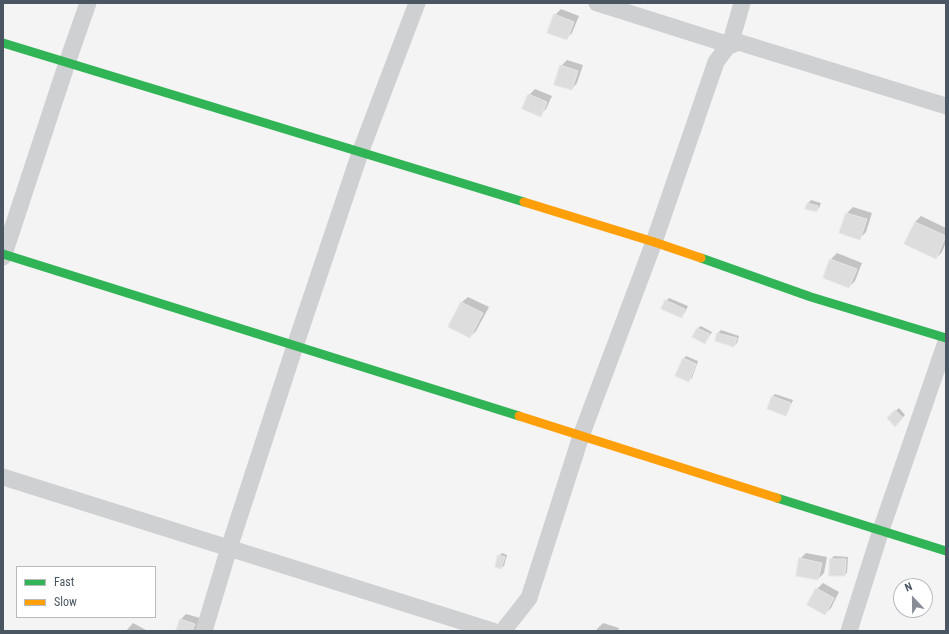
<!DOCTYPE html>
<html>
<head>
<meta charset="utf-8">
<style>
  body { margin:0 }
  #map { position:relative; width:949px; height:634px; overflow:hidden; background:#f4f4f4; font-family:"Roboto Condensed",sans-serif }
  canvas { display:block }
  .frame { position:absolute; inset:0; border:4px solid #4a5661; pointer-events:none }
  .legend { position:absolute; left:16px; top:566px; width:140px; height:52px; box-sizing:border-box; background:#fff; border:1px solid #b7bbc0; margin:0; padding:5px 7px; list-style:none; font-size:12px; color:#4a5661 }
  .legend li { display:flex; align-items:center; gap:8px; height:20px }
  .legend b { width:20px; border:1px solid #b7bbc0 }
  .north { position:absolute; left:893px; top:578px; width:40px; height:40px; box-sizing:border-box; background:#fff; border:1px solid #b7bbc0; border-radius:50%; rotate:338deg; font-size:11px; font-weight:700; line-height:16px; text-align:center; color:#4a5661 }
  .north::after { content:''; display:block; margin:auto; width:14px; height:18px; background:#868d94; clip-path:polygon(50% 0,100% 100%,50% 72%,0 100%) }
</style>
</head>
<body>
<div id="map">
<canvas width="949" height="634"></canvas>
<div class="frame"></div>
<ul class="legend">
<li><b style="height:5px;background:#30b455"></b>Fast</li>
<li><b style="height:5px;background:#ff9f0a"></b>Slow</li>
</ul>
<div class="north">N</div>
</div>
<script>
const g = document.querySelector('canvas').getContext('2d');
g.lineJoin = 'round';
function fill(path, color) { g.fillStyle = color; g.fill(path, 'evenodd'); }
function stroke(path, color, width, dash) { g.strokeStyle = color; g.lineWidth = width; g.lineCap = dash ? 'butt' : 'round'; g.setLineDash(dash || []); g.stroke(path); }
const shadow = new Path2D(`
  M561 9 579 16 572 33 566 39 555 15Z
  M567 60 583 65 577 83 572 89 561 66Z
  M535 89 552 96 546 109 540 115 529 95Z
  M811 200 821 203 819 208 816 211 806 209 808 203Z
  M853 207 872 213 866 232 860 238 847 213Z
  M921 216 946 228V242L942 252 936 258 915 222Z
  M837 253 862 263 855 281 849 287 824 277 831 259Z
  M468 297 489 307 476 331 470 337 462 302Z
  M669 298 688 306 684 314 681 317 666 301Z
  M701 326 712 332 707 340 705 342 694 336 698 328Z
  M721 330 739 336 737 343 734 346 716 340 718 333Z
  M686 356 698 361 692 378 689 380 683 359Z
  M775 394 793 400 788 412 786 415 773 396Z
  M899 408 905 415 895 425 888 418Z
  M502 553 507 555 504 566 501 568 499 556Z
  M806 553 827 557 824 573 818 579 800 559Z
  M834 556 848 557 847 573 844 575 831 559Z
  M823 583 839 592 831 608 825 614 817 589Z
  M186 614 200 618 196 631H177L180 620Z
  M133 623 146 630V631H126Z
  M603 623 619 628 618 631H596L597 629Z`);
const building = new Path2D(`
  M554 14 574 22 567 40 547 33Z
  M560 65 578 71 572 90 554 85Z
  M528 94 547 102 541 117 522 109Z
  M807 203 818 206 817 212 805 209Z
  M846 213 867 219 860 240 839 233Z
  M915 222 946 236 936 259 904 244Z
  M830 259 857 269 849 288 823 278Z
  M665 300 685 309 682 318 661 309Z
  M461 302 483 313 470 338 448 327Z
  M697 328 710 334 705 344 692 337Z
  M717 333 737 338 734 347 715 341Z
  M683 358 696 364 689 382 675 376Z
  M772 396 791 403 786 416 767 409Z
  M895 410 903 418 895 427 887 418Z
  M498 555 505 557 501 569 495 567Z
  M799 558 822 563 818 580 796 576Z
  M830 559H846L845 576H829Z
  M816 588 834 598 825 615 807 605Z
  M180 619 195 624 192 631H176Z`);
const street = new Path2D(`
  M597 3 730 45 742 3
  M3 257 67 63 88 3
  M3 477 493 631
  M204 631 229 548 295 346 360 153 417 3
  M503 631 529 598 581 436 654 242 716 62 727 47 738 42 946 106
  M849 631 881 530 946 342`);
const fast = new Path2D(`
  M3 43 524 202
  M3 254 519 416
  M701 258 811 297 946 338
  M777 498 946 551`);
const slow = new Path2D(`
  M524 202 654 242 701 258
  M519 416 777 498`);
fill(shadow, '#0003');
fill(building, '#ddddde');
stroke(building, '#e5e6e7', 1);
stroke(street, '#ced0d2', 17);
stroke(fast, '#30b455', 9);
stroke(slow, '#ff9f0a', 9);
</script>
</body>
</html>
